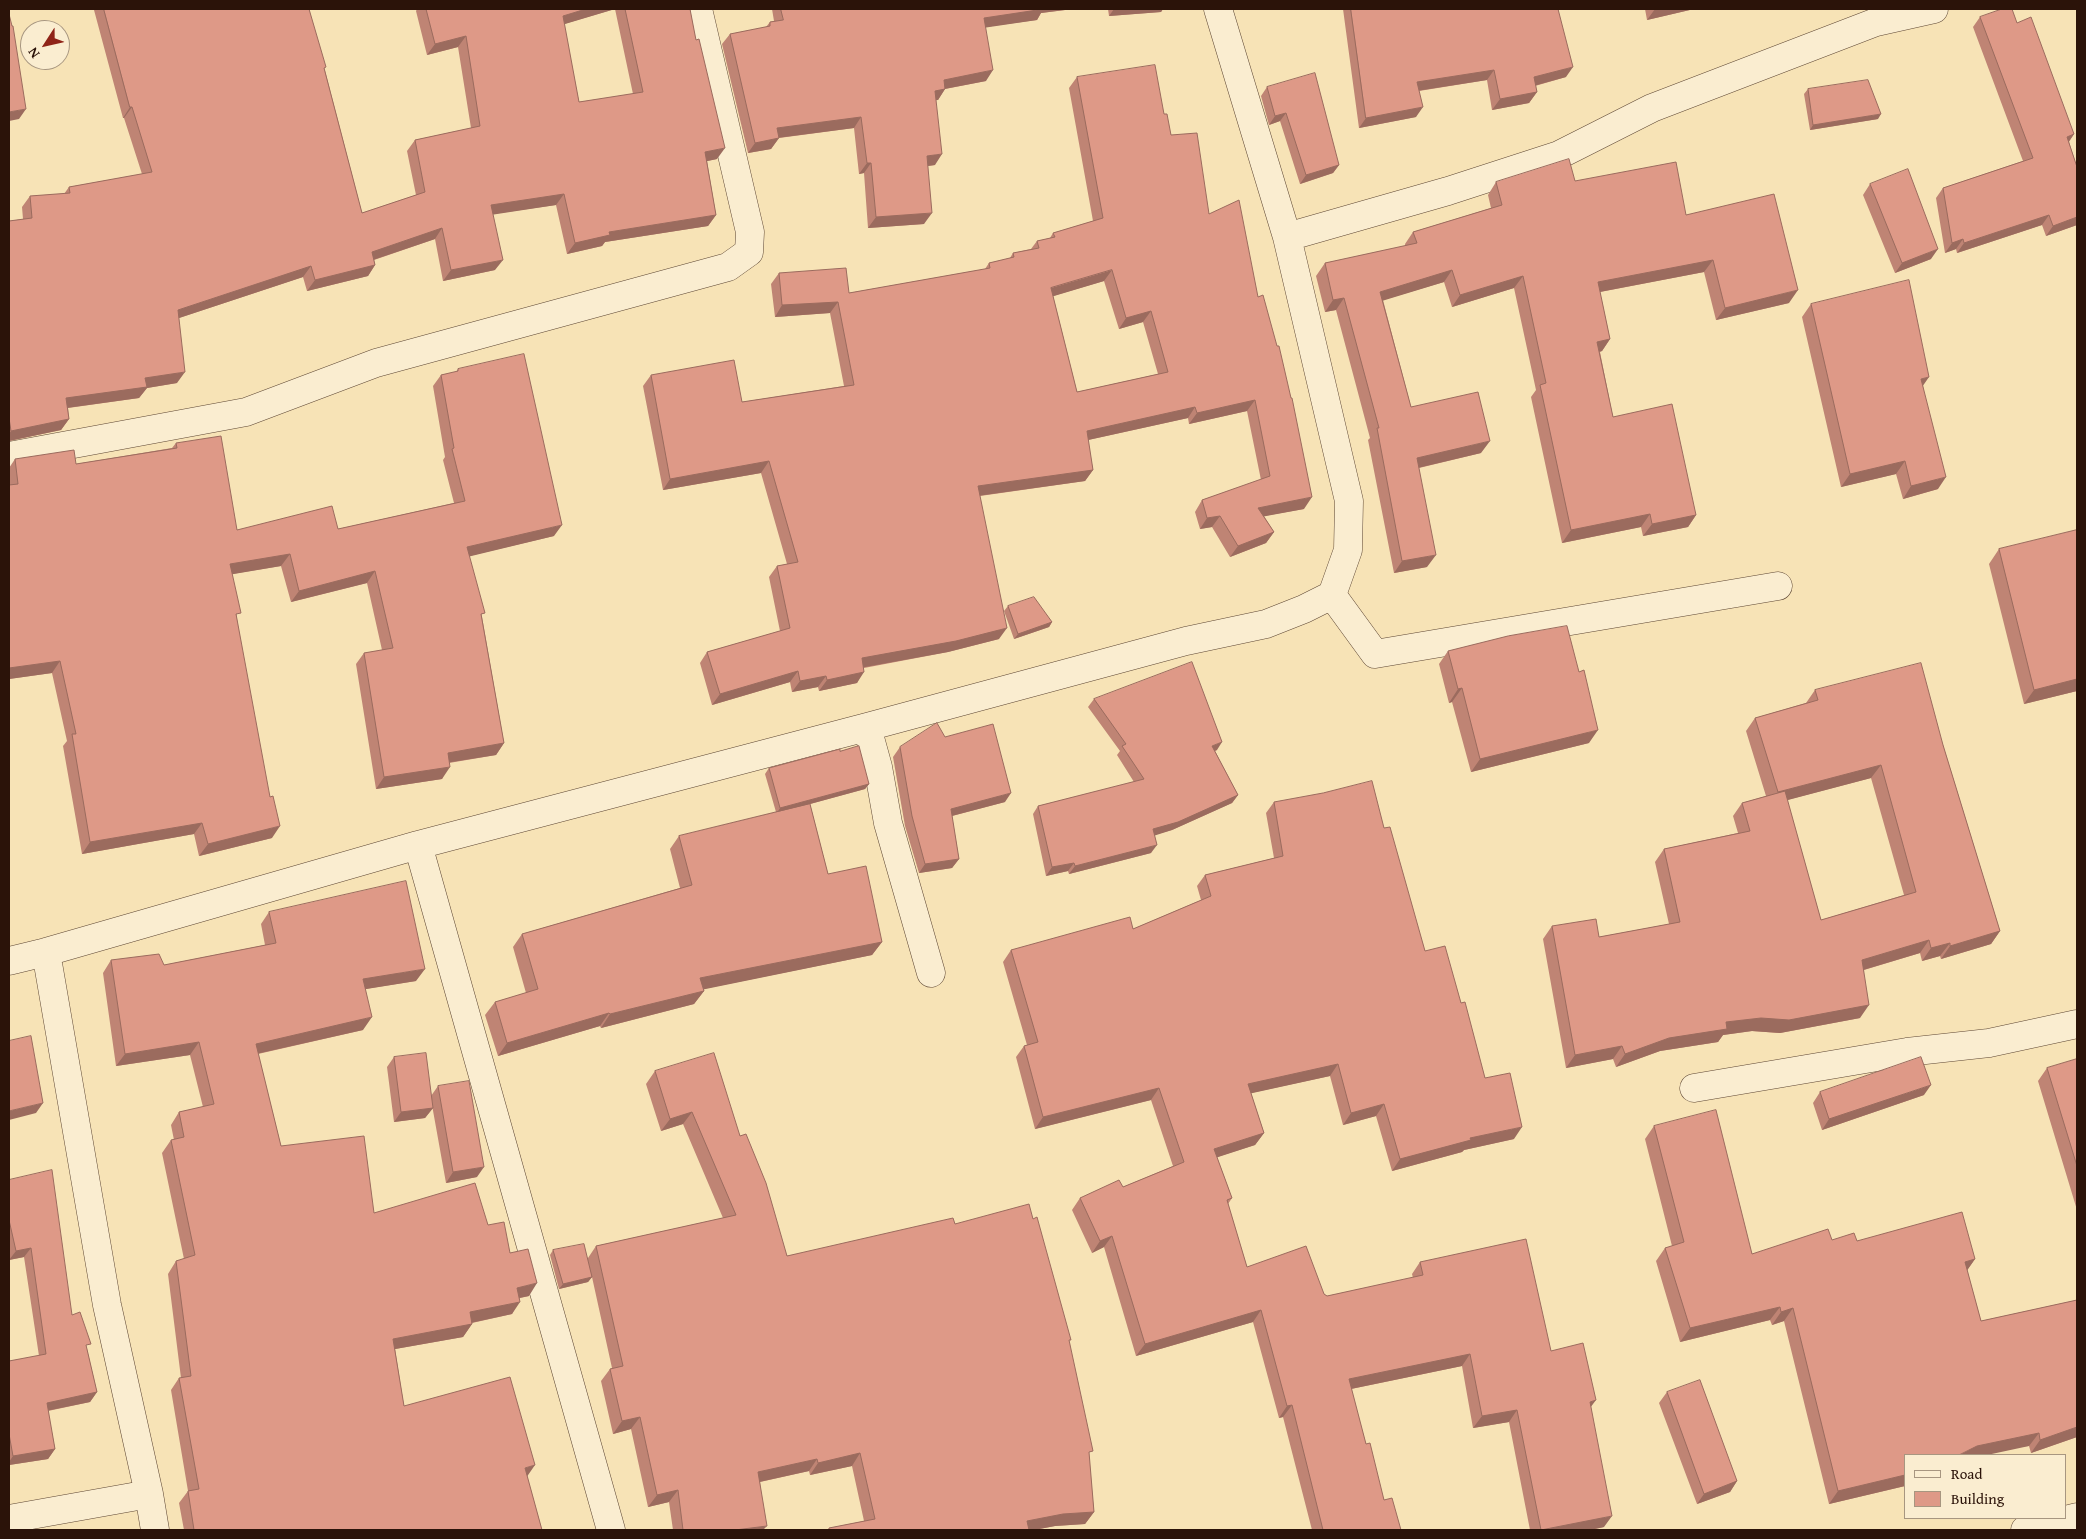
<!DOCTYPE html>
<html>
<head>
<meta charset="utf-8">
<style>
  body { margin:0 }
  #map { position:relative; width:2086px; height:1539px; overflow:hidden; background:#f7e3b6; font-family:"Gentium Book Plus",serif }
  canvas { display:block }
  .frame { position:absolute; inset:0; border:10px solid #2b1309; pointer-events:none }
  .legend { position:absolute; left:1904px; top:1454px; width:162px; height:65px; box-sizing:border-box; background:#faedd0; border:1px solid #a79680; margin:0; padding:6px 9px; list-style:none; font-size:15px; color:#2b1309 }
  .legend li { display:flex; align-items:center; gap:10px; height:25px }
  .legend b { width:25px; border:1px solid #a79680 }
  .north { position:absolute; left:20px; top:20px; width:50px; height:50px; box-sizing:border-box; background:#faedd0; border:1px solid #a79680; border-radius:50%; rotate:235deg; font-size:14px; font-weight:700; line-height:20px; text-align:center; color:#2b1309 }
  .north::after { content:''; display:block; margin:auto; width:18px; height:22px; background:#8f2418; clip-path:polygon(50% 0,100% 100%,50% 72%,0 100%) }
</style>
</head>
<body>
<div id="map">
<canvas width="2086" height="1539"></canvas>
<div class="frame"></div>
<ul class="legend">
<li><b style="height:6px;background:#faedd0"></b>Road</li>
<li><b style="height:14px;background:#de9987"></b>Building</li>
</ul>
<div class="north">N</div>
</div>
<script>
const g = document.querySelector('canvas').getContext('2d');
g.lineJoin = 'round';
function stroke(path, color, width, dash) { g.strokeStyle = color; g.lineWidth = width; g.lineCap = dash ? 'butt' : 'round'; g.setLineDash(dash || []); g.stroke(path); }
function fill(path, color) { g.fillStyle = color; g.fill(path, 'evenodd'); }
const minor = new Path2D(`
  M1287 237 1448 191 1559 155 1652 108 1876 22 1934 9
  M9 456 246 412 376 363 728 267 749 252 750 232 698 9
  M1332 595 1375 654 1778 586
  M867 727 878 767 888 823 931 973
  M418 845 611 1530
  M46 952 107 1305 149 1494 155 1530
  M9 961 46 952 418 845 867 727 1186 641 1266 624 1304 609 1332 595 1348 550 1349 501 1287 237 1218 9
  M1694 1088 1907 1052 1989 1043 2077 1024
  M9 1519 149 1494
  M2025 1530 2077 1517`);
const wall = new Path2D(`
  M95 9H309L362 213 416 195 407 151 415 140 471 128 458 47 427 55 416 11 417 9H690L717 159 707 161 716 215 708 226 605 242 602 246 567 254 556 205 493 214 495 270 443 281 435 239 374 260 375 265 368 276 307 291 303 277 179 318 177 383 147 388 139 398 68 408 69 419 61 430 9 441V221L23 219 22 207 30 196 64 194 69 187 142 174 124 118H123L94 10ZM615 9 633 94 579 102 564 24Z
  M772 9H1073L1041 13 1037 20 985 27 986 81 945 89 938 100H936L935 165 928 166 924 224 868 228 864 173 859 174 854 128 779 138 771 149 748 153 722 44 730 34 766 27 770 22 774 21Z
  M1108 9H1163L1161 12 1109 16Z
  M1343 9H1558L1566 77 1535 86 1537 92 1529 103 1492 110 1487 80 1419 91 1416 117 1359 128Z
  M1645 9H1694L1647 20Z
  M1980 17 2017 23 2074 134 2069 142 2077 167V225L2046 236 2042 225 1957 253 1956 249 1945 253 1936 198 1943 188 2023 161 1973 27Z
  M1077 77 1164 114 1171 135 1209 214 1258 297 1304 509 1264 516 1274 532 1266 543 1230 557 1212 527 1200 529 1195 512 1202 500 1261 480 1247 411 1189 424 1188 418 1088 440 1093 470 1085 481 980 496 999 639 948 652 864 668 857 683 819 691 818 687 792 692 790 682 712 705 700 663 707 652 780 631 769 577 777 566 787 564 761 473 663 490 643 386 651 375 742 402 844 386 830 313 775 317 771 284 779 273 849 293 985 269 989 263 1010 258 1013 253 1031 249 1037 241 1050 238 1053 233 1093 221 1069 88ZM1104 281 1119 329 1143 322 1158 374 1077 392 1053 296Z
  M1267 87 1339 165 1333 173 1300 184 1280 121 1269 125 1261 96Z
  M1808 89 1878 119 1810 130 1804 94Z
  M1575 181 1686 215 1789 303 1716 320 1704 272 1600 292 1610 339 1602 351 1600 352 1613 417 1696 515 1688 527 1643 536 1641 527 1562 543 1531 397 1536 390 1514 288 1452 307 1444 282 1383 300 1411 407 1481 453 1419 468 1427 567 1394 573 1368 440 1370 438 1336 310 1325 312 1316 276 1325 263 1405 246V244L1413 232 1491 208 1488 195 1496 182Z
  M1870 184 1931 259 1895 273 1863 195Z
  M1811 304 1923 386 1938 489 1903 499 1896 474 1841 487 1802 317Z
  M458 369 554 536 469 556 482 617 504 743 496 755 449 763 442 779 376 789 356 664 364 653 382 650 367 583 291 602 281 566 232 574 237 619 272 838 199 856 194 834 82 854 63 746 67 741 52 673 9 679V468L15 459 76 464 172 448 176 443 237 530 338 529 454 503 443 460 445 457 433 386 441 375 456 372Z
  M2077 530V691L2024 704 1989 564 1999 549Z
  M1008 606 1052 622 1049 627 1014 639 1004 611Z
  M1448 651 1579 672 1589 743 1471 772 1452 702 1449 703 1439 664Z
  M1815 690 1943 745 2000 931 1991 944 1941 959 1940 956 1922 961 1920 953 1864 970 1860 1018 1780 1033 1752 1031 1723 1035 1718 1042 1660 1051 1616 1067 1613 1059 1566 1068 1543 939 1552 926 1599 937 1669 924 1655 862 1664 849 1738 833 1733 816 1742 803 1766 796 1746 731 1755 718 1806 703ZM1871 778 1904 895 1821 920 1787 800Z
  M1094 699 1217 750 1215 751 1238 795 1232 803 1172 830 1154 835 1151 853 1069 874 1068 871 1046 876 1033 814 1038 806 1134 782 1117 755 1120 751 1088 707Z
  M945 737 1005 802 952 816 959 859 952 868 919 873 905 826 893 757 900 747Z
  M840 751 869 784 865 789 810 804 828 874 882 942 872 955 703 989 704 991 694 1004 601 1028 600 1026 498 1056 485 1015 495 1002 526 993 513 947 522 934 680 888 670 849 679 836 776 812 765 774 769 768Z
  M1274 802 1384 828 1425 951 1461 1003 1485 1078 1514 1139 1464 1150 1462 1152 1392 1171 1376 1116 1343 1125 1330 1076 1251 1093 1264 1133 1255 1145 1217 1157 1232 1198 1228 1204 1247 1267 1324 1294 1327 1296 1413 1278 1412 1274 1420 1262 1551 1351 1591 1407 1604 1527 1590 1530H1530L1509 1422 1473 1428 1462 1366 1351 1389 1366 1444 1384 1500 1401 1530H1312L1283 1417 1279 1418 1253 1322 1136 1356 1104 1247 1092 1253 1072 1210 1080 1198 1123 1187 1173 1166 1151 1100 1035 1129 1016 1057 1024 1046 1027 1045 1003 962 1011 950 1133 929 1201 900 1197 886 1205 875 1274 858 1266 813Z
  M269 912 416 981 365 989 363 1030 258 1054 281 1146 374 1213 488 1225 510 1253 529 1296 520 1298 512 1314 472 1323V1324L463 1337 395 1349 404 1406 527 1476 542 1530H184L179 1503 188 1491 171 1390 179 1378H181L168 1274 176 1261 184 1259 162 1153 171 1140H174L171 1125 179 1112 203 1107 190 1055 116 1066 103 973 111 960 164 965 265 945 261 924Z
  M394 1057 431 1096 438 1086 477 1177 446 1183 432 1105 433 1108 425 1118 394 1122 387 1067Z
  M2077 1059V1210L2038 1081 2047 1068Z
  M655 1071 740 1136 787 1256 955 1224 1033 1219 1069 1342 1089 1457 1094 1512 1085 1524 1055 1526 1034 1530H828L829 1528 864 1521 852 1466 810 1475 809 1471 760 1482 763 1530H673L669 1502 648 1507 631 1429 613 1434 601 1381 610 1369 612 1368 592 1277 588 1282 559 1289 550 1255 553 1250 588 1258 596 1246 723 1218 683 1124 661 1131 646 1084Z
  M1820 1092 1924 1095 1822 1130 1813 1103Z
  M1654 1126 1752 1254 1832 1240 1857 1241 1975 1259 1967 1270 1981 1321 2077 1300V1437L2031 1453 2029 1446 1905 1455V1486L1829 1504 1784 1321 1772 1325 1770 1320 1680 1342 1656 1261 1665 1248 1672 1246 1645 1139Z
  M9 1180 72 1315 87 1349 97 1392 90 1402 48 1411 55 1449 48 1459 9 1465V1361L39 1356 24 1257 9 1260Z
  M1667 1392 1737 1481 1730 1492 1697 1504 1659 1403Z`);
const shadedWall = new Path2D(`
  M586 9H615L555 27 563 16Z
  M1039 9H1073L1041 13 1037 20 976 29 984 18Z
  M1114 9H1163L1161 12 1109 16Z
  M1655 9H1694L1647 20Z
  M466 36 458 47 427 55 435 44Z
  M1573 67 1566 77 1526 88 1534 77Z
  M993 70 986 81 939 90 945 89 938 100 927 101 944 80Z
  M1494 70 1487 80 1410 92 1417 82Z
  M1537 92 1529 103 1492 110 1500 99Z
  M130 107H132L124 118H123Z
  M1423 107 1416 117 1359 128 1366 118Z
  M26 109 19 119 9 121V112Z
  M1286 113 1280 121 1269 125 1275 116Z
  M1881 114 1878 119 1810 130 1813 125Z
  M861 117 854 128 769 139 777 128Z
  M2074 134 2067 144V137Z
  M779 138 771 149 748 153 755 143Z
  M725 148 717 159 698 163 705 152Z
  M942 154 935 165 920 167 927 156Z
  M867 163H871L864 173 859 174Z
  M1339 165 1333 173 1300 184 1306 175Z
  M564 194 556 205 484 216 491 205Z
  M932 213 924 224 868 228 876 217Z
  M716 215 708 226 605 242 602 246 567 254 575 243 609 232Z
  M2049 215 2042 225 1957 253 1964 243Z
  M2077 217V225L2046 236 2053 226Z
  M442 228 435 239 364 263 372 252Z
  M1963 239 1956 249 1945 253 1952 243Z
  M1938 249 1931 259 1895 273 1902 263Z
  M503 260 495 270 443 281 451 270Z
  M1713 260 1704 272 1589 294 1598 282Z
  M375 265 368 276 307 291 315 280Z
  M311 266 303 277 170 321 178 310Z
  M1112 270 1104 281 1044 299 1051 288Z
  M1452 270 1444 282 1372 304 1380 292Z
  M1523 276 1514 288 1452 307 1460 295Z
  M1798 290 1789 303 1716 320 1725 308Z
  M1344 298 1336 310 1325 312 1333 300Z
  M838 302 830 313 775 317 782 305Z
  M1151 311 1143 322 1119 329 1126 318Z
  M1610 339 1602 351 1589 354 1597 342Z
  M185 372 177 383 147 388 139 398 59 409 66 398 145 378Z
  M1929 377 1920 390 1921 379Z
  M1255 400 1247 411 1189 424 1197 413Z
  M1195 407 1188 418 1079 442 1087 431Z
  M69 419 61 430 9 441V434L11 431Z
  M1490 441 1481 453 1409 470 1417 458Z
  M769 461 761 473 663 490 670 479Z
  M1905 461 1896 474 1841 487 1850 474Z
  M1093 470 1085 481 970 497 978 486Z
  M1946 477 1938 489 1903 499 1911 486Z
  M1312 497 1304 509 1250 519 1258 508Z
  M1650 514 1641 527 1562 543 1571 530Z
  M1696 515 1688 527 1643 536 1652 524Z
  M1220 516 1212 527 1200 529 1207 518Z
  M562 525 554 536 459 559 467 547Z
  M1274 532 1266 543 1230 557 1238 546Z
  M290 554 281 566 222 576 230 564Z
  M1436 555 1427 567 1394 573 1402 561Z
  M375 571 367 583 291 602 299 591Z
  M1052 622 1049 627 1014 639 1018 634Z
  M1007 628 999 639 948 652 854 669 862 658Z
  M60 661 52 673 9 679V668Z
  M798 671 790 682 712 705 720 694Z
  M864 672 857 683 819 691 827 680Z
  M826 676 818 687 792 692 800 681Z
  M2077 679V691L2024 704 2034 690Z
  M1462 688 1452 702 1449 703 1458 689Z
  M1598 730 1589 743 1471 772 1480 759Z
  M1222 742 1217 750 1206 754 1212 746Z
  M504 743 496 755 439 764 448 753Z
  M1881 765 1871 778 1769 805 1778 792Z
  M450 767 442 779 376 789 384 777Z
  M869 784 865 789 777 813 780 808Z
  M1011 793 1005 802 944 818 951 809Z
  M1238 795 1232 803 1172 830 1147 838 1153 829Z
  M202 823 194 834 82 854 90 842Z
  M280 826 272 838 199 856 208 844Z
  M1157 845 1151 853 1069 874 1075 866Z
  M959 859 952 868 919 873 925 864Z
  M1074 863 1068 871 1046 876 1052 867Z
  M2000 931 1991 944 1941 959 1950 946Z
  M1929 940 1920 953 1853 973 1862 960Z
  M882 942 872 955 691 992 700 978Z
  M1950 943 1940 956 1922 961 1931 948Z
  M425 969 416 981 354 991 363 979Z
  M704 991 694 1004 601 1028 610 1014Z
  M1869 1005 1860 1018 1780 1033 1752 1031 1723 1035 1718 1042 1660 1051 1616 1067 1625 1054 1669 1038 1726 1022Z
  M609 1013 600 1026 498 1056 507 1043Z
  M372 1017 363 1030 247 1056 256 1044Z
  M199 1042 190 1055 116 1066 125 1054Z
  M1622 1046 1613 1059 1566 1068 1575 1055Z
  M1338 1064 1330 1076 1239 1096 1248 1084Z
  M1931 1085 1924 1095 1822 1130 1829 1119Z
  M1159 1088 1151 1100 1035 1129 1043 1117Z
  M43 1103 36 1113 9 1120V1111Z
  M1384 1104 1376 1116 1343 1125 1351 1113Z
  M433 1108 425 1118 394 1122 401 1112Z
  M692 1112 683 1124 661 1131 670 1119Z
  M1522 1127 1514 1139 1464 1150 1462 1152 1392 1171 1400 1159 1470 1138Z
  M1264 1133 1255 1145 1206 1161 1214 1149Z
  M484 1167 477 1177 446 1183 453 1172Z
  M1112 1236 1104 1247 1092 1253 1100 1241Z
  M31 1248 24 1257 9 1260 16 1251Z
  M1975 1259 1966 1272 1965 1262Z
  M592 1277 588 1282 559 1289 563 1284Z
  M537 1283 529 1296 509 1300 517 1288Z
  M520 1302 512 1314 461 1325 470 1312Z
  M1780 1307 1770 1320 1680 1342 1690 1328Z
  M1793 1308 1784 1321 1772 1325 1781 1312Z
  M1261 1310 1253 1322 1136 1356 1145 1344Z
  M472 1324 463 1337 384 1351 393 1339Z
  M1470 1354 1462 1366 1341 1391 1349 1379Z
  M97 1392 90 1402 41 1412 47 1403Z
  M1596 1400 1587 1412 1590 1402Z
  M1292 1405 1283 1417 1279 1418 1287 1406Z
  M1517 1410 1509 1422 1473 1428 1482 1416Z
  M640 1417 631 1429 613 1434 622 1421Z
  M2077 1427V1437L2031 1453 2040 1440Z
  M2039 1433 2029 1446 1987 1455H1959L1977 1446Z
  M55 1449 48 1459 9 1465V1462L13 1456Z
  M860 1453 852 1466 810 1475 818 1463Z
  M817 1459 809 1471 750 1484 758 1472Z
  M535 1465 526 1478 525 1468Z
  M1905 1475V1486L1829 1504 1838 1491Z
  M1737 1481 1730 1492 1697 1504 1704 1494Z
  M678 1490 669 1502 648 1507 657 1495Z
  M1094 1512 1085 1524 1055 1526 1034 1530H1020L1027 1521 1063 1514Z
  M1612 1516 1604 1527 1590 1530H1541Z
  M767 1526 763 1530H735Z`);
const building = new Path2D(`
  M104 9H309L326 67 324 68 362 213 425 192 415 140 480 126 466 36 435 44 426 9H586L563 16 579 102 643 92 625 9H690L696 40 699 39 725 148 705 152 716 215 609 232 610 235 575 243 564 194 491 205 503 260 451 270 442 228 372 252 375 265 315 280 311 266 178 310 185 372 145 378 147 387 66 398 69 419 11 431 9 418V221L32 218 30 196 70 193 69 187 152 172 132 107H130Z
  M781 9H1044L984 18 993 70 944 80 945 89 935 91 942 154 927 156 932 213 876 217 871 163H867L861 117 777 128 779 138 755 143 730 34 770 26V22L783 20Z
  M1351 9H1558L1573 67 1534 77 1537 92 1500 99 1494 70 1417 82 1423 107 1366 118Z
  M2002 9H2012L2017 23 2031 17 2074 134 2067 137 2077 167V217L2053 226 2049 215 1964 243 1963 239 1952 243 1943 188 2033 158 1980 17Z
  M9 14 12 26H13L26 109 9 112Z
  M1155 65 1164 114H1167L1171 135 1197 133 1209 214 1239 200 1258 297 1263 295 1277 346H1279L1291 398H1292L1312 497 1258 508 1274 532 1238 546 1220 516 1207 518 1202 500 1270 476 1255 400 1197 413 1195 407 1087 431 1093 470 978 486 1007 628 956 641 862 658 864 672 827 680 826 676 800 681 798 671 720 694 707 652 790 628 777 566 798 562 769 461 670 479 651 375 734 360 742 402 854 385 838 302 782 305 779 273 846 268 849 293 990 268 989 263 1014 257 1013 253 1039 248 1037 241 1055 237 1053 233 1103 218 1077 77ZM1112 270 1126 318 1151 311 1168 372 1077 392 1051 288Z
  M1315 73 1339 165 1306 175 1286 113 1275 116 1267 87Z
  M1868 80 1881 114 1813 125 1808 89Z
  M1569 159 1575 181 1676 162 1686 215 1774 194 1798 290 1725 308 1713 260 1598 282 1610 339 1597 342 1613 417 1672 404 1696 515 1652 524 1650 514 1571 530 1540 385 1546 383 1523 276 1460 295 1452 270 1380 292 1411 407 1478 392 1490 441 1417 458 1436 555 1402 561 1377 428H1379L1344 298 1333 300 1325 263 1417 243 1413 232 1502 205 1496 182Z
  M1908 169 1938 249 1902 263 1870 184Z
  M1909 280 1929 377 1921 379 1946 477 1911 486 1905 461 1850 474 1811 304Z
  M524 354 562 525 467 547 485 613 481 614 504 743 448 753 450 767 384 777 364 653 393 648 375 571 299 591 290 554 230 564 241 613 236 614 270 797 273 796 280 826 208 844 202 823 90 842 72 734H76L60 661 9 668V485L18 484 15 459 74 450 76 464 177 448 176 443 221 436 237 530 332 506 338 529 465 501 452 449 454 448 441 375 458 371V369Z
  M2077 530V679L2034 690 1999 549Z
  M1034 597 1052 622 1018 634 1008 606Z
  M1567 626 1579 672 1584 670 1598 730 1480 759 1462 688 1458 689 1448 651 1508 636Z
  M1192 662 1222 742 1212 746 1238 795 1178 822 1153 829 1157 845 1075 866 1074 863 1052 867 1038 806 1144 779 1122 746 1126 744 1094 699Z
  M1921 663 1943 745 2000 931 1950 946V943L1931 948 1929 940 1862 960 1869 1005 1789 1020 1761 1018 1726 1022 1727 1029 1669 1038 1625 1054 1622 1046 1575 1055 1552 926 1596 919 1599 937 1680 922 1664 849 1750 831 1742 803 1785 791 1821 920 1916 892 1881 765 1778 792 1755 718 1818 700 1815 690Z
  M937 723 945 737 993 724 1011 793 951 809 959 859 925 864 912 816 900 747Z
  M859 746 869 784 780 808 769 768 840 749V751Z
  M1372 781 1384 828 1390 827 1425 951 1445 946 1461 1003 1465 1002 1485 1078 1510 1073 1522 1127 1470 1138 1471 1140 1400 1159 1384 1104 1351 1113 1338 1064 1248 1084 1264 1133 1214 1149 1232 1198 1227 1200 1247 1267 1306 1246 1324 1294 1327 1296 1423 1275 1420 1262 1526 1239 1551 1351 1583 1343 1596 1400 1590 1402 1612 1516 1541 1530 1517 1410 1482 1416 1470 1354 1349 1379 1366 1444 1370 1443 1384 1500 1392 1498 1401 1530H1323L1292 1405 1287 1406 1261 1310 1145 1344 1112 1236 1100 1241 1080 1198 1119 1180 1123 1187 1184 1162 1159 1088 1043 1117 1024 1046 1038 1042 1011 950 1130 917 1133 929 1211 896 1205 875 1283 856 1274 802 1323 793Z
  M810 804 828 874 866 866 882 942 700 978 704 991 610 1014 609 1013 507 1043 495 1002 538 989 522 934 692 885 679 836Z
  M406 881 425 969 363 979 372 1017 256 1044 281 1146 364 1136 374 1213 475 1183 488 1225 504 1222 510 1253 528 1249 537 1283 517 1288 520 1302 470 1312 472 1324 393 1339 404 1406 510 1377 535 1465 525 1468 542 1530H194L188 1491 199 1489 179 1378 191 1376 176 1261 195 1255 171 1140 184 1137 179 1112 214 1104 199 1042 125 1054 111 960 159 954 164 965 276 943 269 912Z
  M31 1036 43 1103 9 1111V1041Z
  M426 1053 433 1108 401 1112 394 1057Z
  M714 1053 740 1136 746 1134 766 1183 787 1256 953 1218 955 1224 1029 1204 1033 1219 1037 1217 1071 1340H1069L1093 1451 1089 1452 1094 1512 1063 1514 1027 1521 1029 1530H829V1528L875 1519 860 1453 818 1463 817 1459 758 1472 767 1526 735 1530H683L678 1490 657 1495 640 1417 622 1421 610 1369 623 1366 596 1246 736 1215 692 1112 670 1119 655 1071Z
  M1921 1057 1931 1085 1829 1119 1820 1092Z
  M2077 1059V1166L2047 1068Z
  M469 1081 484 1167 453 1172 438 1086Z
  M1716 1110 1752 1254 1828 1229 1832 1240 1854 1233 1857 1241 1962 1212 1975 1259 1965 1262 1981 1321 2077 1300V1427L2040 1440 2039 1433 1977 1446 1959 1455H1905V1475L1838 1491 1793 1308 1781 1312 1780 1307 1690 1328 1665 1248 1684 1242 1654 1126Z
  M52 1170 72 1315 80 1312 91 1344 86 1345 97 1392 47 1403 55 1449 13 1456 9 1434V1361L46 1354 31 1248 16 1251 9 1220V1180Z
  M584 1244 592 1277 563 1284 553 1250Z
  M1700 1380 1737 1481 1704 1494 1667 1392Z`);
stroke(minor, '#5e4734', 29);
stroke(minor, '#faedd0', 28);
fill(wall, '#bf8474');
fill(shadedWall, '#9b6b5e');
fill(building, '#de9987');
stroke(building, '#9b6b5e', 1);
</script>
</body>
</html>
